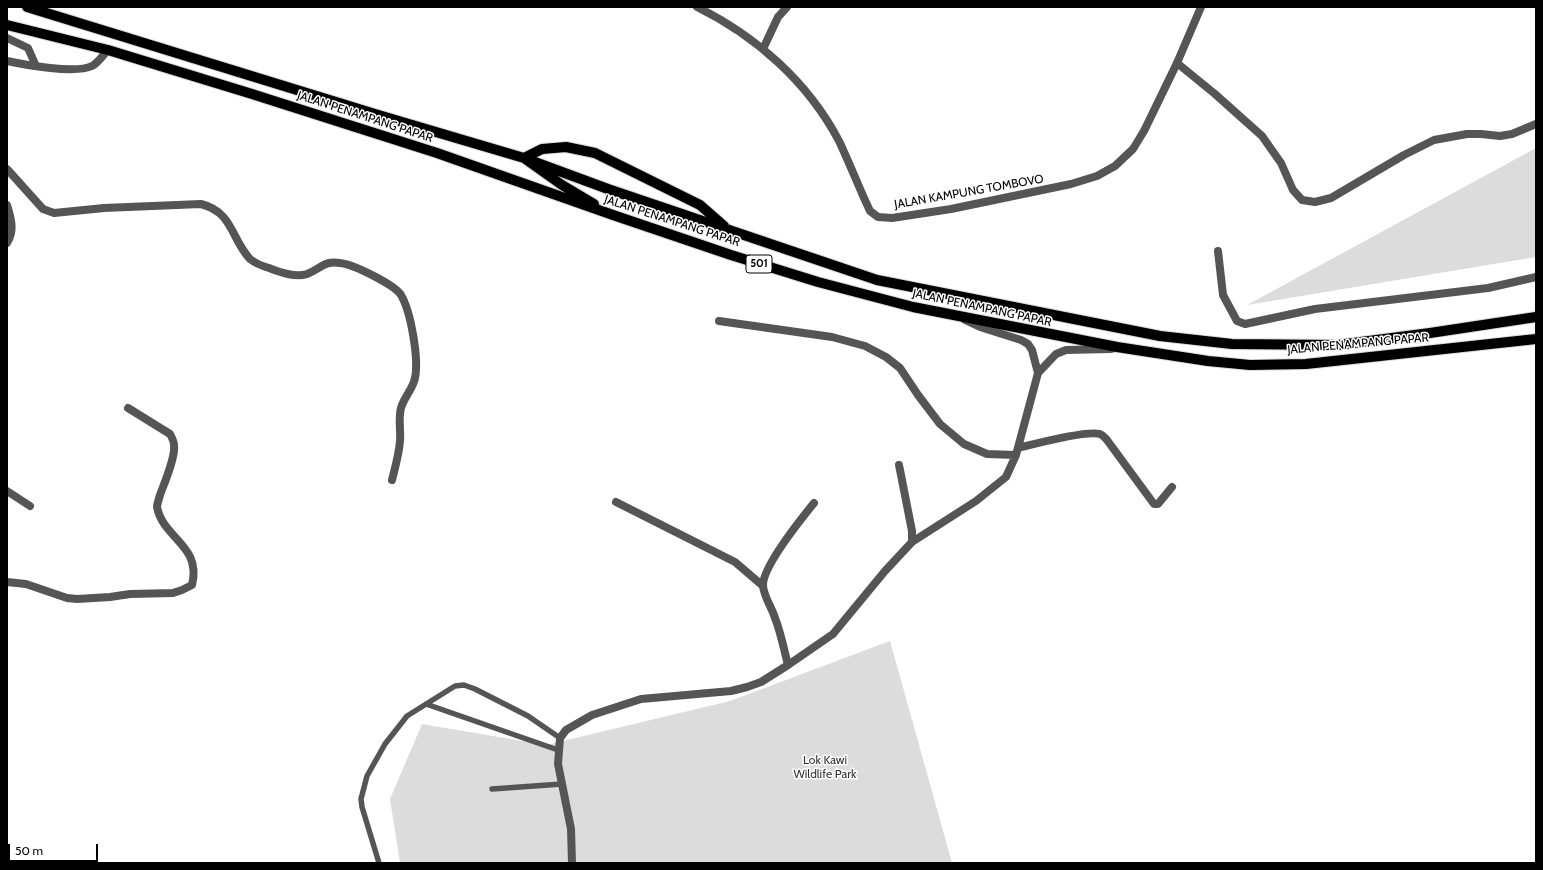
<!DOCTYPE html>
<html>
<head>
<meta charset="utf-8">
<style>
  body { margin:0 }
  #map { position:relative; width:1543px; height:870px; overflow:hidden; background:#fff; font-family:Cabin,sans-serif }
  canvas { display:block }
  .frame { position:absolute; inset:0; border:8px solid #000; pointer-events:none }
  .scale { position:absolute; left:8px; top:844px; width:90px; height:18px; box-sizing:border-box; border:2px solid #000; border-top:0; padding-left:5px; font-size:12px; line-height:14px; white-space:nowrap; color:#000; -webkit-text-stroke:3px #fff; paint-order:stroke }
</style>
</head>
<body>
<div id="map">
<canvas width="1543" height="870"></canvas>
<div class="frame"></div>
<div class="scale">50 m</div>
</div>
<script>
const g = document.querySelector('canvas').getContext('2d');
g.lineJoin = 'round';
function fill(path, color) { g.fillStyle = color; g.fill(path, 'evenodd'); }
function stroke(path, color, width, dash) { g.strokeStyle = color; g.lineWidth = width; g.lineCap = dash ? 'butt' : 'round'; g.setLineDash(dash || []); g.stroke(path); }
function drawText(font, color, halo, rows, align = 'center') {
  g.font = font + ' Cabin,sans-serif'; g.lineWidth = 3; g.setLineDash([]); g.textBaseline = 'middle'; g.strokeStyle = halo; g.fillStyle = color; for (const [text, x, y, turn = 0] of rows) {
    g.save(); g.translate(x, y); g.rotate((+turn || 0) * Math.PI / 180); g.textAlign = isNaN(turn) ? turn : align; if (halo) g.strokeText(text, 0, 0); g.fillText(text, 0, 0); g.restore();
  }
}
const green = new Path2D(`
  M1536 148V257L1247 305Z
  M890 641 952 863H400L390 799 422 724 546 745 730 701Z`);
const service = new Path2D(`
  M426 704 558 750
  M492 789 562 784
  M379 863 362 807 361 799 367 776 385 744 407 716 455 686 464 685 475 689 528 716 560 738`);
const minor = new Path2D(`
  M7 38 28 48 36 66
  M763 49 778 17 787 7
  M7 61C26 65 75 74 92 66 98 63 103 55 108 50
  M1177 63 1215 94 1262 136 1281 163 1293 190 1302 200 1315 202 1331 198 1404 155 1434 140 1467 134H1481L1500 136 1512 134 1536 124
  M7 169 43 209 54 213 104 208 201 204C233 212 231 239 250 259 255 263 262 266 269 268 280 272 295 278 307 274 320 269 325 260 340 263 353 264 395 285 401 295 411 312 419 359 415 378 413 389 404 397 401 408 398 419 401 431 400 441 399 454 395 468 392 480
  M7 205C11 218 15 231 7 243
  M1218 251 1223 295 1237 321 1245 324 1315 309 1488 288 1536 277
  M965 320 980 327 1021 340 1028 344 1032 350 1038 373
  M719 321 832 337 865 346 886 357 900 368 918 395 940 424 964 444 987 454 1016 455
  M1018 448C1034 444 1086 430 1100 434 1103 435 1105 438 1107 440L1154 504H1158L1172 487
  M899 465 912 531V542
  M7 491 30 506
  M616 502 735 562 763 586
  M7 582 26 584 67 598 77 599 110 597 130 594 173 593 182 590 192 585C202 545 163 539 157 507 157 504 159 499 160 495 164 484 176 456 174 445 174 441 172 438 170 434L128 408
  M788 665C784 650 781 633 775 618 772 608 764 597 763 586 762 567 801 519 814 503
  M572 863 571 829 558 764 560 738 566 730 592 715 641 699 731 691 747 687 761 682 788 665 833 634 885 571 912 542 976 501 1006 477 1016 455 1038 373 1056 354 1066 350 1111 349`);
const tertiary = new Path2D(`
  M697 7C756 36 808 82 839 141 850 164 859 188 870 211L878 217 892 218 951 209 1071 184 1097 176 1115 166 1133 149 1144 131 1177 63 1201 7`);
const primary = new Path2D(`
  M27 7 375 114 524 158 608 189 877 280 1160 336 1232 344 1338 345 1430 333 1536 317
  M7 25 108 50 252 94 437 153 613 215 731 255 818 282 913 307 1117 347 1208 361 1250 365 1306 364 1536 339
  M594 204 562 185 524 158 542 149 566 147 595 153 700 205 724 226`);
const shields = [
  [759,264,26]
];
const shieldNames = [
  ["501",759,264]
];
const streetNames = [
  ["JALAN PENAMPANG PAPAR",365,117,18],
  ["JALAN KAMPUNG TOMBOVO",969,192,-10],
  ["JALAN PENAMPANG PAPAR",672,221,18],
  ["JALAN PENAMPANG PAPAR",982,308,12],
  ["JALAN PENAMPANG PAPAR",1358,344,-5]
];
const parkNames = [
  ["Lok Kawi",825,760],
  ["Wildlife Park",825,774]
];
fill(green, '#dcdcdc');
stroke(primary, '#dbdbdb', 12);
stroke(service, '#555', 5.5);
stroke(minor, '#555', 8);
stroke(tertiary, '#555', 8);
stroke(primary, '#000', 10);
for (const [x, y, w] of shields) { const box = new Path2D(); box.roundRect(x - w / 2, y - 9, w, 18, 3); g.fillStyle = '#fff'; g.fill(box); stroke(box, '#000', 1); }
drawText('bold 11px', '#000', null, shieldNames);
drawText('12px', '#000', '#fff', streetNames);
drawText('12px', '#333', '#fff', parkNames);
</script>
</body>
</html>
